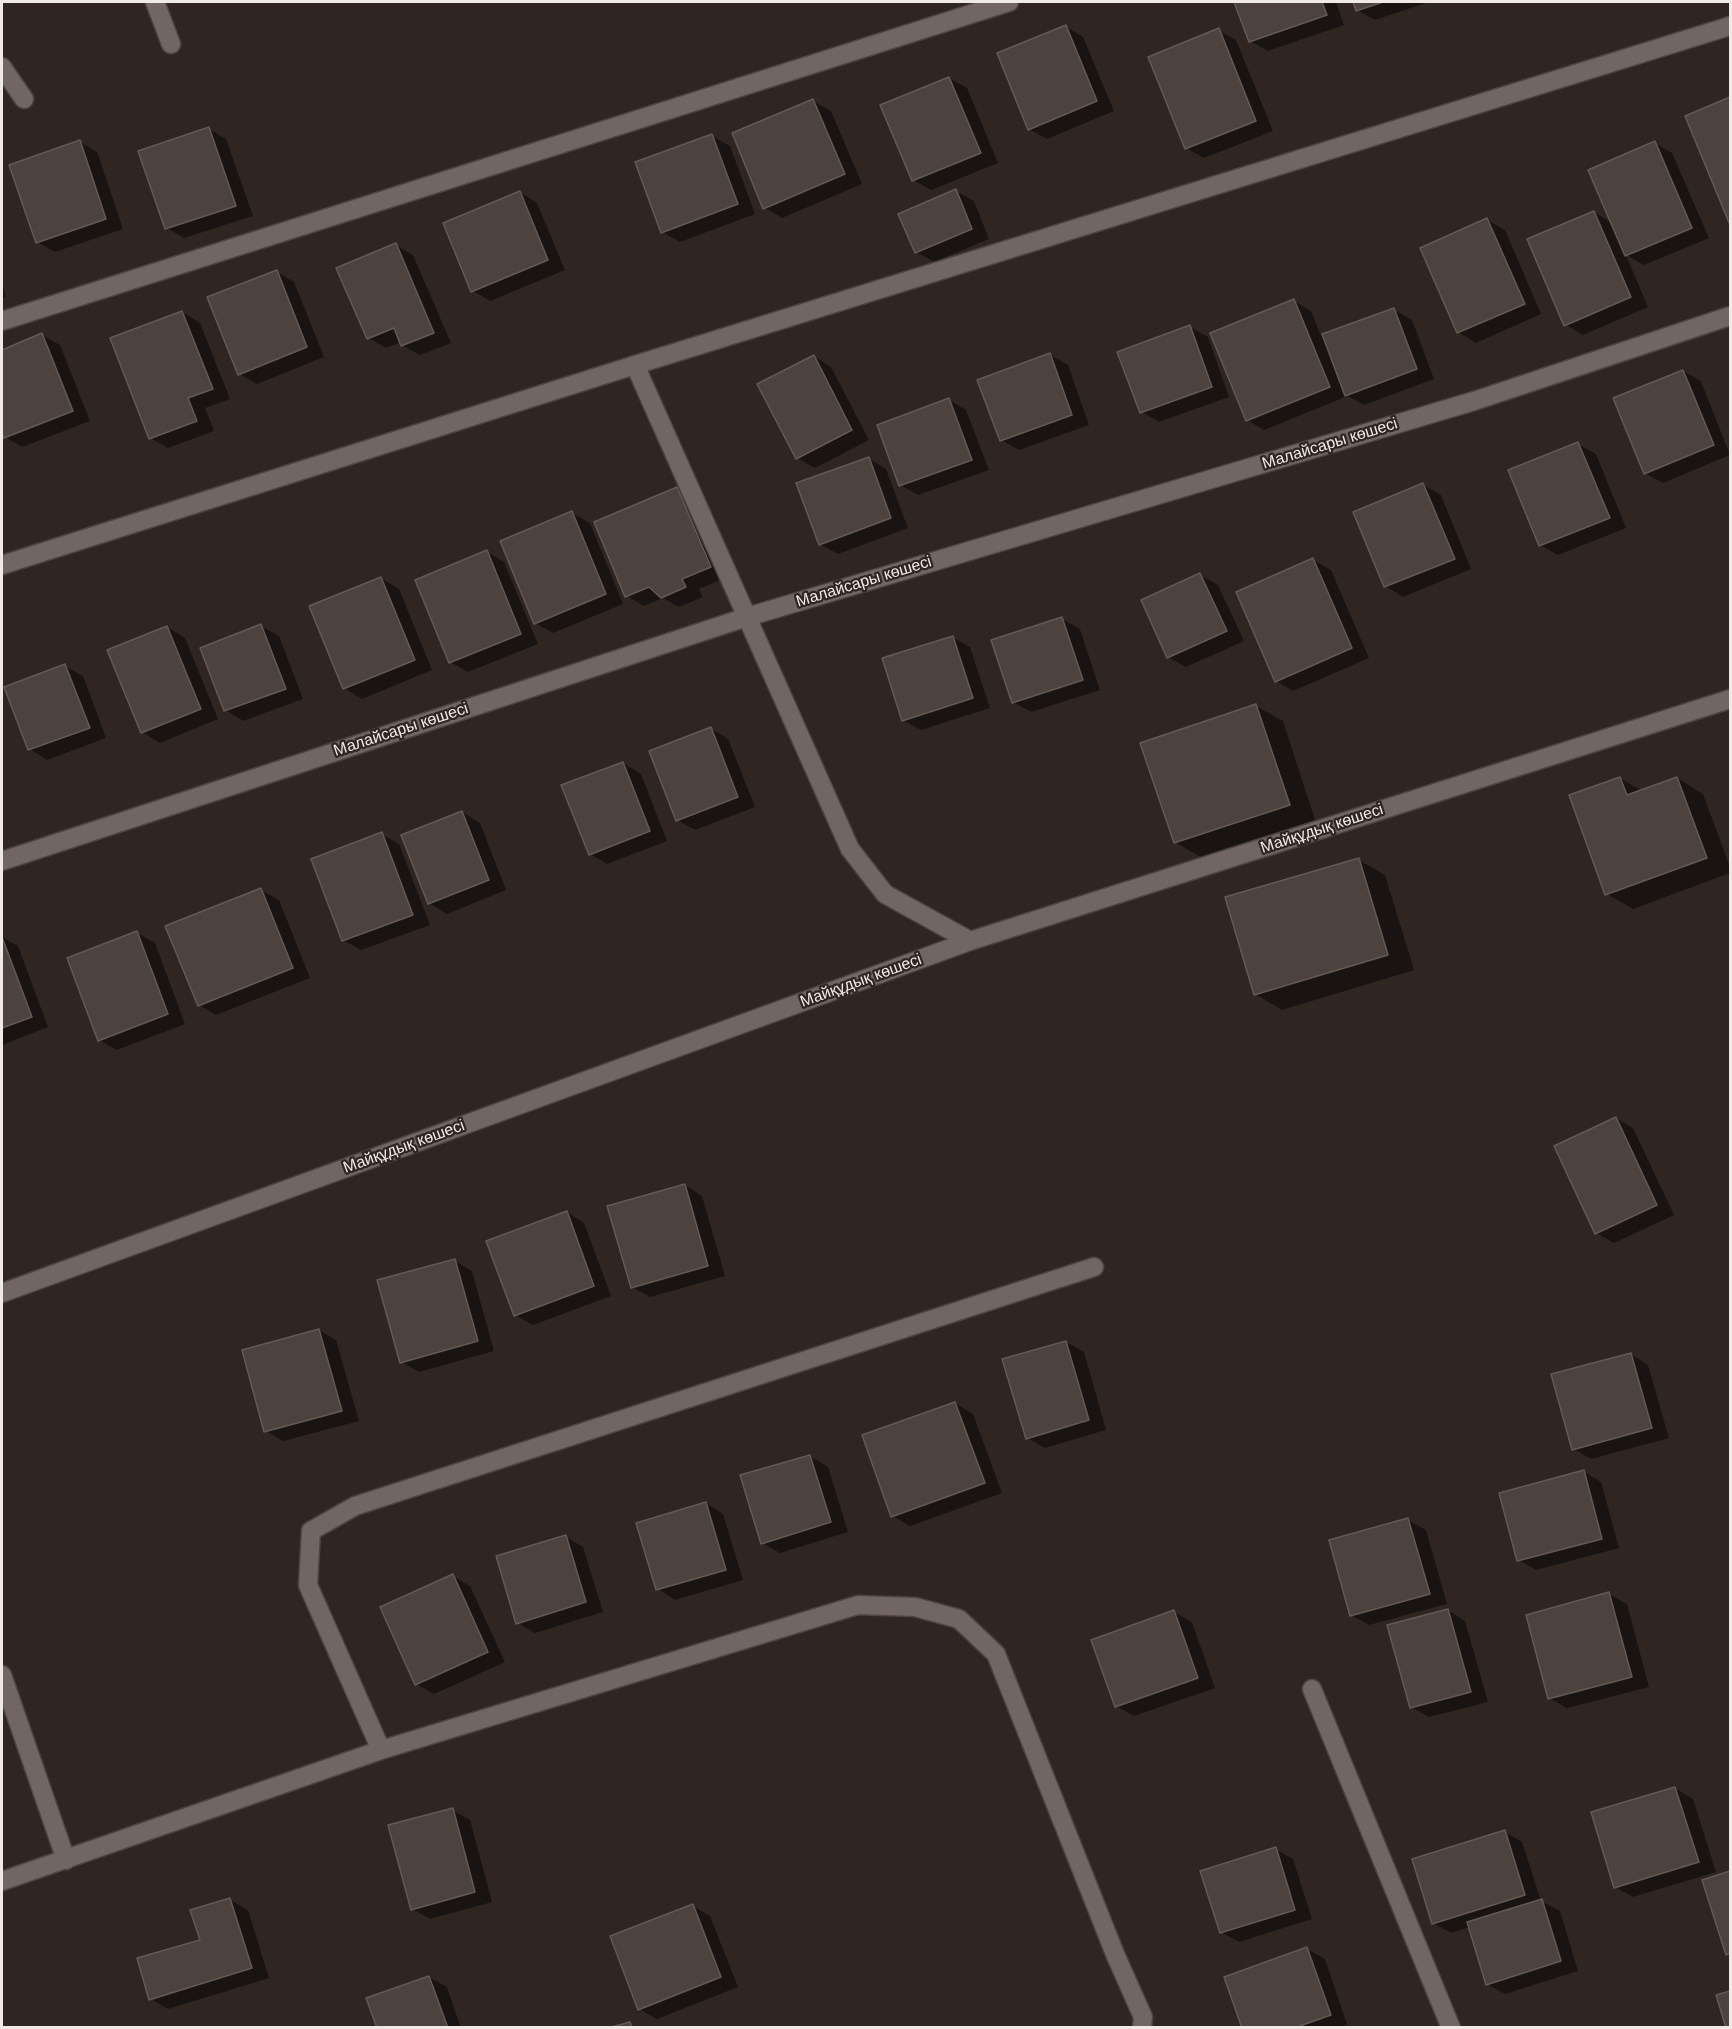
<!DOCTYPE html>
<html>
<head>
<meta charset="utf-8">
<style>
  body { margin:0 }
  #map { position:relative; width:1732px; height:2029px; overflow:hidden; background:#2f2622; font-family:Arial,sans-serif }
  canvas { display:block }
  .frame { position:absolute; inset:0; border:3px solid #f0eae7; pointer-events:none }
</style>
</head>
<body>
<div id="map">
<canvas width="1732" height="2029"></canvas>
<div class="frame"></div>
</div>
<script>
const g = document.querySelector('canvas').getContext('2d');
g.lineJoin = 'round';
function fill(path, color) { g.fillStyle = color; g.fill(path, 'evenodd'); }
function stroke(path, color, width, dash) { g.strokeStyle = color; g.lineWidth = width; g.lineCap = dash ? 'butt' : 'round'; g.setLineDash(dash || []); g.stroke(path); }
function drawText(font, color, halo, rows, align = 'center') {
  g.font = font + ' Arial,sans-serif'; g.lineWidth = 4.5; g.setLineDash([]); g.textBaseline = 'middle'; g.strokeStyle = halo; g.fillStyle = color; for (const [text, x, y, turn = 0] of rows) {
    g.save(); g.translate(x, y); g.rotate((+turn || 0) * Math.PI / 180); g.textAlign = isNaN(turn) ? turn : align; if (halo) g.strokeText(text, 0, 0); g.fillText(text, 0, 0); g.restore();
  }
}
const shadow = new Path2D(`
  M1236 2H1336L1344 25 1268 51 1250 41Z
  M1354 2H1429L1375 20 1357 10Z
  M1065 26 1083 37 1114 111 1047 139 1029 129Z
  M1218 30 1236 40 1273 131 1204 158 1186 148Z
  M949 78 967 88 998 163 931 190 913 180Z
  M1730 99V221L1687 116Z
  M813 101 831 111 862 184 782 218 764 207Z
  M209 129 226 139 253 216 184 238 167 228Z
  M712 136 730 146 755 214 680 242 662 232Z
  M80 142 97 152 123 229 55 252 37 242Z
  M1655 143 1672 153 1709 238 1644 265 1626 255 1648 307 1583 335 1566 325 1594 212 1612 223Z
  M956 191 974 201 989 239 934 262 916 252Z
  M519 192 537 203 565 270 490 301 473 291Z
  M1487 220 1505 230 1541 314 1476 343 1458 332Z
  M396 245 413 255 451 343 420 355 402 345 401 342 386 348 368 338Z
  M277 272 294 282 324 357 257 384 239 374Z
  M2 284 6 297 2 299Z
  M1294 301 1311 311 1321 336 1394 310 1412 320 1434 379 1364 405 1348 396 1264 430 1247 420Z
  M182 312 200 323 230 399 205 408 214 431 168 448 150 438Z
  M1190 327 1208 337 1229 397 1159 422 1142 412Z
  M42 335 60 345 90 421 22 447 5 437 2 428V351Z
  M1050 355 1068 365 1089 425 1019 450 1001 440Z
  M814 356 831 367 869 440 815 468 797 458Z
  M1683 371 1701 381 1730 455 1663 483 1645 473Z
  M949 400 966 410 989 470 918 495 900 485Z
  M1578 444 1596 454 1626 528 1558 555 1540 545Z
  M868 458 886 469 908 528 838 554 820 544Z
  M1423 485 1441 495 1471 569 1403 597 1385 586Z
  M677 488 694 499 728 577 699 589 703 597 679 607 663 598 644 606 627 596Z
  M572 513 590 523 623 604 553 633 535 623Z
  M487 552 504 562 538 644 468 672 450 662Z
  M1313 560 1331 570 1369 658 1293 691 1276 681Z
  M1200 575 1218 585 1244 641 1186 667 1168 657Z
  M381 578 399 589 432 670 362 699 344 688Z
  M1062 619 1080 629 1100 690 1031 712 1013 702Z
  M261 626 279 636 303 699 243 721 226 710 202 648Z
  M167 627 185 638 218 719 160 743 142 732Z
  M952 637 970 647 990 708 921 730 903 720Z
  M65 666 83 676 106 738 47 760 30 749 6 688Z
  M1256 706 1283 721 1315 820 1202 858 1175 842Z
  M711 729 728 739 755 807 695 830 677 820Z
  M623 763 641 774 667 841 607 864 590 854Z
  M1620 778 1642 791 1677 778 1703 794 1730 867V873L1633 909 1607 894Z
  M462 812 480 823 506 890 447 914 429 903Z
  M381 834 399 844 430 925 361 950 343 940Z
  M1359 860 1385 875 1414 970 1282 1010 1255 994Z
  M261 890 279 900 310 978 216 1015 199 1005Z
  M137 933 155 943 185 1024 117 1050 99 1040Z
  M2 937 18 946 48 1027 2 1045Z
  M1616 1118 1633 1128 1674 1215 1614 1243 1596 1233Z
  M685 1185 702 1196 725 1276 650 1297 632 1287Z
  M567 1212 584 1223 611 1296 533 1325 515 1315Z
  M455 1261 472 1271 494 1351 419 1372 402 1362Z
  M319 1330 336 1340 359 1421 283 1441 266 1431Z
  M1066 1342 1084 1352 1106 1430 1045 1448 1027 1438Z
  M1631 1354 1648 1365 1669 1438 1591 1459 1574 1449Z
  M955 1403 973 1414 1002 1493 910 1526 893 1516Z
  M810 1456 828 1467 848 1532 780 1553 762 1543Z
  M1583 1471 1601 1482 1619 1548 1536 1570 1519 1560Z
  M706 1503 723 1514 743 1580 675 1600 658 1589Z
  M1408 1520 1426 1530 1447 1604 1369 1625 1351 1615Z
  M566 1537 583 1547 603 1612 535 1633 518 1623Z
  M453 1576 470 1586 505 1662 434 1694 416 1684Z
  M1609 1594 1627 1604 1649 1687 1567 1708 1549 1698Z
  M1448 1610 1465 1621 1488 1702 1429 1717 1411 1707Z
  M1174 1612 1192 1622 1215 1688 1134 1716 1116 1706Z
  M1675 1788 1693 1799 1716 1872 1633 1897 1615 1887Z
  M452 1810 470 1820 492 1902 430 1919 412 1909Z
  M1505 1832 1522 1842 1541 1901 1560 1911 1578 1971 1505 1994 1487 1984 1470 1927 1451 1933 1433 1923Z
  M1275 1849 1293 1859 1312 1919 1239 1942 1221 1932Z
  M1730 1873V1956L1727 1954 1704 1881Z
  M230 1900 248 1910 269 1978 168 2009 151 1999 201 1941Z
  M693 1906 710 1916 738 1987 657 2019 639 2009Z
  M1307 1949 1325 1959 1347 2024 1339 2028H1243Z
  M429 1977 447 1987 461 2028H378Z`);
const building = new Path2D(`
  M1234 2H1322L1327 15 1249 42Z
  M1353 2H1383L1356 11Z
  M1066 25 1097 101 1028 130 997 53Z
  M1219 28 1256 121 1185 149 1148 57Z
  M949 77 981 153 912 181 880 105Z
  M1730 97V225L1685 116Z
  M813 99 845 174 763 209 732 133Z
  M209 127 236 206 165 229 138 151Z
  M712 134 738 204 661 233 635 162Z
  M80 140 106 219 36 243 9 165Z
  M1655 141 1692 228 1625 256 1588 170Z
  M956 189 972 229 915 253 898 214Z
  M520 191 548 260 471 292 443 223Z
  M1594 211 1631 297 1564 326 1527 239Z
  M1487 218 1525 304 1457 333 1420 248Z
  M396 243 434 333 401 346 394 328 367 339 336 268Z
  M277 270 307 347 238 375 207 297Z
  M1294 299 1330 387 1246 421 1210 333Z
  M1394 308 1417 369 1345 396 1322 334Z
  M182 311 213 389 188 398 197 421 149 439 110 338Z
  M1190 325 1212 387 1140 413 1117 352Z
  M42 333 73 411 4 438 2 433V350Z
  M1050 353 1072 415 1000 441 977 380Z
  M814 355 852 430 796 459 757 384Z
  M1683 370 1714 445 1644 474 1613 398Z
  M949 398 972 460 899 486 877 425Z
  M1578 442 1610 518 1539 546 1508 470Z
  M869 457 891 518 819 545 796 483Z
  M1423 483 1455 559 1384 587 1353 512Z
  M677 487 711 567 682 579 686 587 661 598 649 587 625 597 594 522Z
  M572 511 606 594 534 624 500 541Z
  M487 550 521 634 449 663 415 580Z
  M1313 558 1352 648 1275 682 1236 592Z
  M1200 573 1227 631 1167 658 1141 600Z
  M381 577 415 660 343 689 309 606Z
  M1062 617 1083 680 1012 703 991 640Z
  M261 624 286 689 224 711 200 648Z
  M167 626 201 709 141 733 107 650Z
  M953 636 973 698 902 721 882 658Z
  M65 664 90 728 28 750 4 687Z
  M1256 704 1290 805 1174 843 1140 743Z
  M711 727 738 797 676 821 649 751Z
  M623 762 650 831 589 855 561 785Z
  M1620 777 1627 795 1677 777 1707 858 1605 895 1569 795Z
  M462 811 489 880 428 904 401 835Z
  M382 832 413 915 342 941 311 859Z
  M1359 858 1388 955 1254 995 1225 897Z
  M261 888 293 968 198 1006 165 926Z
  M137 931 168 1014 98 1041 67 958Z
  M2 937 32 1017 2 1028Z
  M1616 1117 1657 1205 1595 1234 1554 1146Z
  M685 1184 708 1266 631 1288 607 1206Z
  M567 1211 594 1286 514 1316 486 1241Z
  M455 1259 478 1341 400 1363 377 1280Z
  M319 1329 342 1411 264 1432 242 1350Z
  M1066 1341 1089 1420 1026 1439 1002 1359Z
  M1631 1353 1652 1428 1572 1450 1551 1374Z
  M955 1402 985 1483 891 1517 862 1435Z
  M810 1455 831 1522 761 1544 740 1475Z
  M1584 1470 1602 1539 1517 1561 1499 1493Z
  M706 1502 726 1570 656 1590 636 1523Z
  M1408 1518 1430 1594 1350 1616 1329 1540Z
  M566 1535 586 1602 516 1624 496 1556Z
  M453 1574 488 1652 415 1685 380 1607Z
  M1609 1592 1632 1677 1548 1699 1526 1615Z
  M1448 1609 1471 1692 1410 1708 1387 1625Z
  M1174 1610 1198 1678 1115 1707 1091 1640Z
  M1675 1787 1699 1862 1614 1888 1591 1812Z
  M453 1808 475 1892 411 1910 388 1825Z
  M1505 1830 1525 1895 1432 1924 1412 1859Z
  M1276 1847 1295 1910 1220 1933 1200 1871Z
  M1730 1871V1953L1726 1955 1702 1880Z
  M230 1898 252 1968 149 2000 137 1958 200 1940 190 1910Z
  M1542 1899 1561 1961 1486 1985 1467 1922Z
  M693 1904 721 1977 638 2010 610 1936Z
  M1307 1947 1331 2015 1294 2028H1242L1224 1977Z
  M429 1976 448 2028H377L366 1998Z
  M1730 1991V2028H1726L1716 1995Z
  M630 2022 632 2028H608Z`);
const lane = new Path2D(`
  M155 2 171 44
  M2 67 24 99
  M635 365 850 849 885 894 970 941`);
const street = new Path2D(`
  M2 321 1009 2
  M2 565 635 365 1730 26
  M2 861 747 617 1474 401 1730 316
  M2 1293 970 941 1730 699
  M2 1675 66 1860
  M1312 1689 1451 2028
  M381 1750 308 1585 311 1531 355 1506 1094 1267
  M2 1881 381 1750 858 1605 915 1607 959 1619 996 1654 1115 1954 1143 2017 1142 2028`);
const streetNames = [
  ["Малайсары көшесі",1330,444,-17],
  ["Малайсары көшесі",864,582,-17],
  ["Малайсары көшесі",401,730,-18],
  ["Майқұдық көшесі",1322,829,-18],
  ["Майқұдық көшесі",861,981,-20],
  ["Майқұдық көшесі",404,1147,-20]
];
fill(shadow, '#0007');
fill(building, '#4c423e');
stroke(building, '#645a55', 1.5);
stroke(lane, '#4b4441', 21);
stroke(street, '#4b4441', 21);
stroke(lane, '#716662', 18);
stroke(street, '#716662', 18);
drawText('16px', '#f0eae7', '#2f2622', streetNames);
</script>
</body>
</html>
